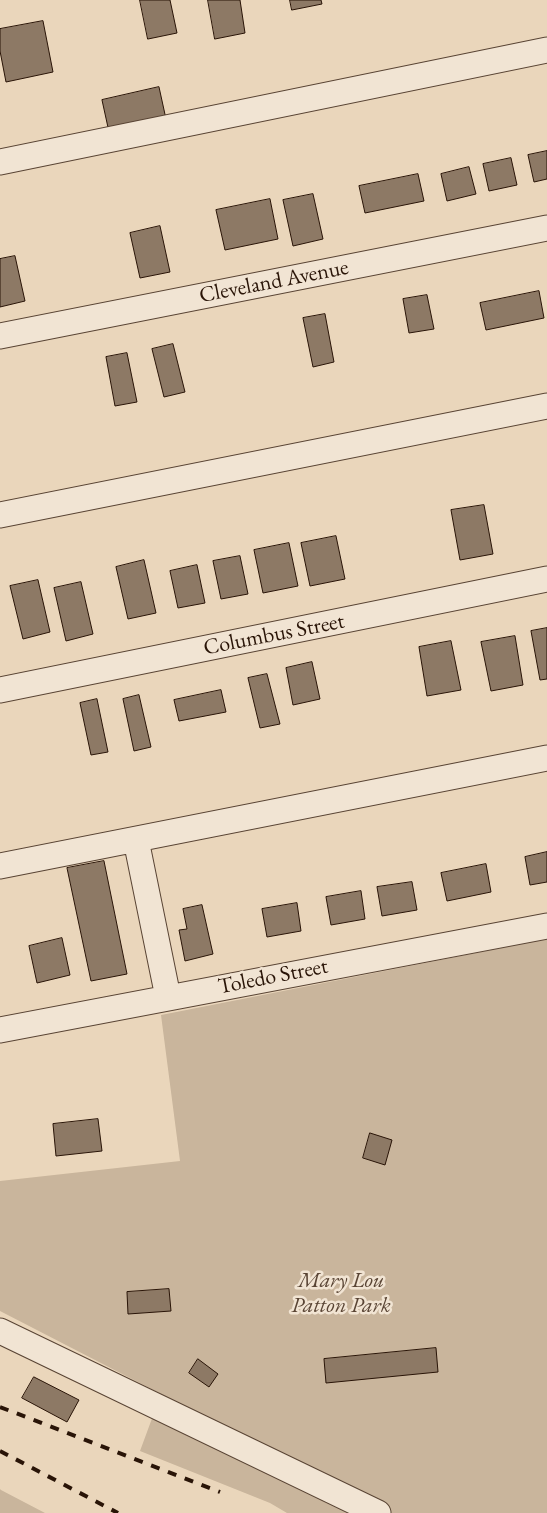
<!DOCTYPE html>
<html>
<head>
<meta charset="utf-8">
<style>
  body { margin:0 }
  canvas { display:block; background:#ead6bb }
</style>
</head>
<body>
<canvas width="547" height="1513"></canvas>
<script>
const g = document.querySelector('canvas').getContext('2d');
g.lineJoin = 'round';
function fill(path, color) { g.fillStyle = color; g.fill(path, 'evenodd'); }
function stroke(path, color, width, dash) { g.strokeStyle = color; g.lineWidth = width; g.lineCap = dash ? 'butt' : 'round'; g.setLineDash(dash || []); g.stroke(path); }
function drawText(font, color, halo, rows, align = 'center') {
  g.font = font + ' "EB Garamond",serif'; g.lineWidth = 5; g.setLineDash([]); g.textBaseline = 'middle'; g.strokeStyle = halo; g.fillStyle = color; for (const [text, x, y, turn = 0] of rows) {
    g.save(); g.translate(x, y); g.rotate((+turn || 0) * Math.PI / 180); g.textAlign = isNaN(turn) ? turn : align; if (halo) g.strokeText(text, 0, 0); g.fillText(text, 0, 0); g.restore();
  }
}
const green = new Path2D(`
  M547 939V1513H287L270 1503 140 1451 161 1394 0 1311V1181L180 1161 161 1015Z
  M0 1489 1 1490 45 1513H0Z`);
const building = new Path2D(`
  M140 0H170L177 33 148 39Z
  M208 0H240L245 33 215 39Z
  M290 0H321L322 4 292 10Z
  M43 21 53 72 6 82 0 51V29Z
  M159 87 166 119 109 132 102 100Z
  M547 151V179L534 182 528 155Z
  M511 158 517 185 489 191 483 164Z
  M469 167 476 194 447 201 441 174Z
  M418 174 424 201 365 213 359 186Z
  M313 194 323 239 293 246 283 200Z
  M270 199 278 239 225 250 216 210Z
  M160 226 170 272 140 278 130 233Z
  M15 256 25 301 0 307V259Z
  M539 291 544 318 486 330 480 303Z
  M427 295 434 329 409 333 403 299Z
  M325 314 334 362 313 367 303 318Z
  M173 344 185 392 164 397 152 349Z
  M127 353 137 402 115 406 106 357Z
  M484 505 493 554 460 560 451 510Z
  M336 536 345 579 310 586 301 543Z
  M289 543 298 586 263 593 254 550Z
  M240 556 248 594 221 599 213 561Z
  M144 560 156 613 128 619 116 567Z
  M197 565 205 603 178 608 170 571Z
  M38 580 50 632 23 639 10 586Z
  M81 582 93 634 66 641 54 588Z
  M547 628V679L540 680 531 631Z
  M515 636 523 685 491 691 481 642Z
  M451 641 461 690 427 696 419 647Z
  M312 662 320 699 293 705 286 668Z
  M267 674 280 724 260 728 248 678Z
  M221 690 226 712 179 721 174 700Z
  M139 695 151 747 134 751 123 699Z
  M97 699 108 752 91 755 80 703Z
  M547 852V882L530 885 525 857Z
  M104 861 127 974 91 981 67 868Z
  M486 864 491 892 447 901 441 873Z
  M412 882 417 910 382 916 377 887Z
  M361 891 365 919 331 925 326 897Z
  M297 903 301 931 267 937 262 909Z
  M202 905 213 954 185 961 179 930 187 929 183 909Z
  M62 938 70 975 37 983 29 946Z
  M98 1119 102 1151 56 1156 53 1124Z
  M370 1133 392 1140 385 1165 363 1158Z
  M169 1289 171 1311 128 1314 127 1292Z
  M436 1348 438 1372 326 1383 324 1359Z
  M198 1359 218 1374 209 1387 189 1373Z
  M34 1377 79 1400 67 1422 22 1398Z`);
const minor = new Path2D(`
  M0 162 547 50
  M0 336 547 228
  M0 515 547 406
  M0 690 547 579
  M136 840 168 997
  M0 866 547 758
  M0 1030 547 926
  M0 1331 378 1513`);
const rail = new Path2D(`
  M0 1407 220 1492
  M0 1451 118 1513`);
const streetNames = [
  ["Cleveland Avenue",274,282,-11],
  ["Columbus Street",274,635,-11],
  ["Toledo Street",273,977,-11]
];
const parkNames = [
  ["Mary Lou",341,1281],
  ["Patton Park",341,1306]
];
fill(green, '#c9b59c');
fill(building, '#8d7965');
stroke(building, '#291407', 1);
stroke(minor, '#594434', 27);
stroke(minor, '#f1e4d3', 25);
stroke(rail, '#291407', 4, [9, 9]);
drawText('22px', '#291407', '#f1e4d3', streetNames);
drawText('italic 22px', '#594434', '#f1e4d3', parkNames);
</script>
</body>
</html>
